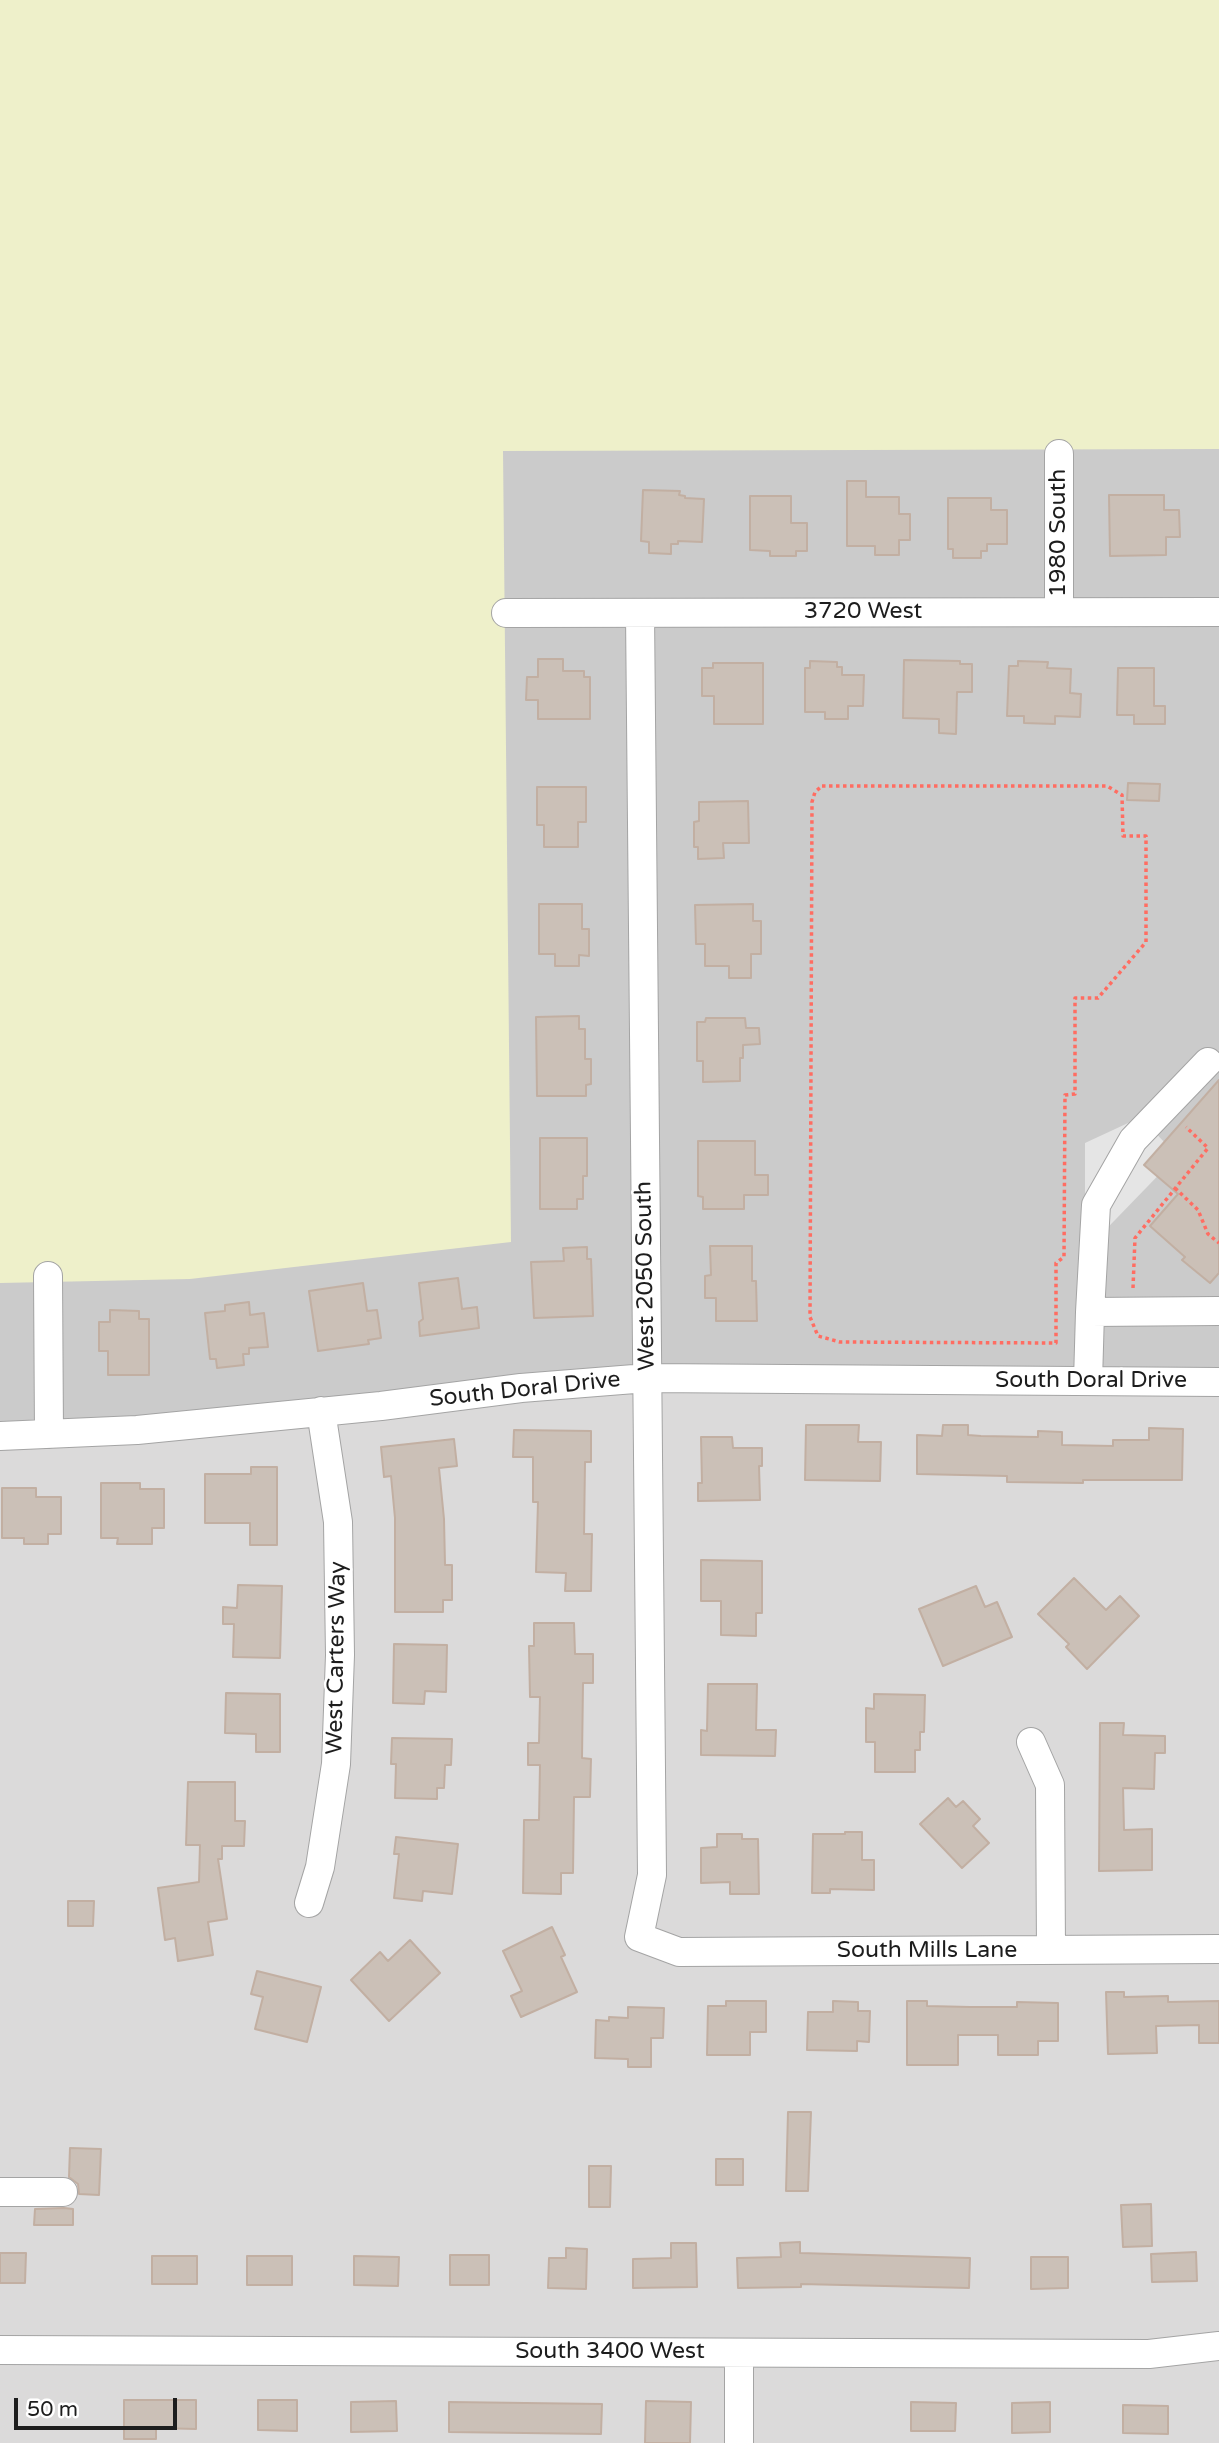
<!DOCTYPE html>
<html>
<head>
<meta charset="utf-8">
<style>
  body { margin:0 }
  #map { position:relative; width:1219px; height:2443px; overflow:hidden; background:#efeae1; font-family:"Varela Round",sans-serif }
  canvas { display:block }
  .scale { position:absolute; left:14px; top:2398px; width:163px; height:32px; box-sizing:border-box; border:4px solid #1d1d1d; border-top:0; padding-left:9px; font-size:21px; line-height:24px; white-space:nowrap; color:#1d1d1d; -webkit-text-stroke:5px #fff; paint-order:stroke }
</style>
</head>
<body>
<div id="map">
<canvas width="1219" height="2443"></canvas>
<div class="scale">50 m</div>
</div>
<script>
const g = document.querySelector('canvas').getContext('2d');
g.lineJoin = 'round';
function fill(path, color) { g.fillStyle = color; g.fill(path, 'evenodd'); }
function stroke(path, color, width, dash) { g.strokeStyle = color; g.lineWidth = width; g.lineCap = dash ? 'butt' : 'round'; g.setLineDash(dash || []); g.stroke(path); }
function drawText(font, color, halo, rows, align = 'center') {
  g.font = font + ' "Varela Round",sans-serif'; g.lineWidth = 5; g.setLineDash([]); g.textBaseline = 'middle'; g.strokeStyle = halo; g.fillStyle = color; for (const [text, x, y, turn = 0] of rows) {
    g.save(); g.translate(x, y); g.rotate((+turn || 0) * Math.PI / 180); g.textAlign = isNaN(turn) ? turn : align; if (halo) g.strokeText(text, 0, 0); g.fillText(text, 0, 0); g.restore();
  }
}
const residential = new Path2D(`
  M1219 449V2443H0V1283Z`);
const religious = new Path2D(`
  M0 0H1219V1381L647 1378 0 1436Z`);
const farmland = new Path2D(`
  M0 0H1219V449L503 451 511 1242 190 1279 0 1283Z`);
const parking = new Path2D(`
  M1141 1117 1177 1156 1085 1251V1143Z`);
const building = new Path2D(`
  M847 481H866V497H899V514H910V540H899V555H875V546H847Z
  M643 490 680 491 679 495 685 496V498L704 499 702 542 678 541V544H671V554L649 553V542L641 541Z
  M1109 495H1164V510H1179L1180 537H1166V555L1110 556Z
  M750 496H791V523H807V551H796V556H770V551L750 550Z
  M948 498H991V510H1007V544H987V551H981V558H953V549H948Z
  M538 659H563V671H584V677H590V719H538V700H526L527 677H538Z
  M904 660 960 661V664H972V692H957L956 734 939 733V719L903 718Z
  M810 661 837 662V667H842V675H864L863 706H848V719H825V712H805V668H810Z
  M1018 661 1048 662 1047 668 1071 669 1070 693 1081 694 1080 717 1055 716V724L1024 723V716H1007L1009 666H1018Z
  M713 663H763V724H714V696H702V668H713Z
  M1118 668H1154V706H1165V724H1134V715H1117Z
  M1128 783 1160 784 1159 801 1127 800Z
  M537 787H586V822H578V847H544V825H537Z
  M748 801 749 843H723L724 858 698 859V847H694V822L699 821V802Z
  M539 904H582V929H589V956L579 955V966H555V954H539Z
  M753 904V921H761V954H751V978H729V966H705V944H696L695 905Z
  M579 1016V1029H585V1059H591V1084L586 1085V1096H537L536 1017Z
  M706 1018H745L746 1028H759L760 1044 743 1045V1058H740V1081L703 1082V1061H697V1022H705Z
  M1219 1080V1273L1210 1283 1182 1260 1185 1257 1150 1226 1178 1194 1144 1165Z
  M540 1138H587V1176H583V1199H577V1209H540Z
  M698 1141H755V1175H768V1195H744V1209H703V1197L698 1196Z
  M710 1246H752V1281H756L757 1321H716V1298H705V1276L711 1275Z
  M587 1247V1259H591L593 1316 534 1318 531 1262 564 1261 563 1248Z
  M458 1278 462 1309 477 1307 479 1328 420 1336 419 1322 423 1319 419 1283Z
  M363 1283 367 1311 377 1310 381 1338 368 1340 369 1344 318 1351 309 1291Z
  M249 1302 250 1315 264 1313 268 1347 249 1348V1354H243L244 1365 217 1368 216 1359H210L205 1313 225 1311V1305Z
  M110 1310 139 1311V1319H149V1375H108V1351H99V1322H110Z
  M806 1425H859L858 1442H881L880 1481 805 1480Z
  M943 1425H968V1435L981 1436 1038 1437V1431L1062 1432V1445L1113 1446V1440H1149V1428L1183 1429 1182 1480H1083V1483L1007 1482V1476L917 1474V1435L942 1436Z
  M514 1430 591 1431V1462H585L584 1534H592L591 1591H565L566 1573 536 1572 538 1502H533V1457H513Z
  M701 1437H732L733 1448H762V1466H759L760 1500 698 1501V1483H702Z
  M454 1439 457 1466 439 1468 444 1519 445 1565H452V1600H443V1612H395V1518L391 1476 384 1477 381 1447Z
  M251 1467H277V1545H250V1523H205V1474H251Z
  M101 1483H140V1489H164V1528H152V1544H117L118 1538H101Z
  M2 1488H36V1497H61V1534H48V1544H24V1538H2Z
  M701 1560 762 1561V1613H756V1636L721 1635V1601H701Z
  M1074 1578 1106 1610 1120 1596 1139 1616 1087 1669 1066 1647 1069 1644 1038 1614Z
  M238 1585 282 1586 280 1658 233 1657 234 1624H223V1607L237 1608Z
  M976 1586 985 1607 997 1602 1012 1637 943 1666 919 1609Z
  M534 1623H574L575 1654H593V1683H583L582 1758 591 1759 590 1797H574L573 1873H561V1894L523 1893 524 1820H539L540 1765H528V1743H539L540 1697H530L529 1646H534Z
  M394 1644 447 1645 446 1692 425 1691 424 1704 393 1703Z
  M708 1684H757L756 1730H776L775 1756 701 1755V1730L707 1731Z
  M226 1693 280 1694V1752H256V1734L225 1733Z
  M874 1694 925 1695 924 1732H920V1750H915V1772H875V1742H866V1708L874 1709Z
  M1100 1723H1124L1123 1735 1165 1736V1753H1155L1154 1789 1123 1788 1124 1830 1152 1829V1870L1099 1871Z
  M392 1738 452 1739 451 1765H445L444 1788H437V1799L395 1798 396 1764H391Z
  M188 1782H235V1821H245L244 1846H222V1859H218L227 1919 208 1922 213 1955 178 1961 175 1938 165 1940 158 1888 199 1882 200 1845H186Z
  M948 1798 956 1807 963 1801 980 1819 973 1826 989 1843 962 1868 920 1824Z
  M845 1832H862V1860H874V1890L830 1889V1893H812L813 1834H845Z
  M717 1834H742V1839H758L759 1894H730V1882L701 1883V1848L717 1847Z
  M396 1837 458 1844 452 1894 423 1891 422 1901 394 1898 399 1854H394Z
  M68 1901H94L93 1926H68Z
  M552 1927 565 1955 561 1957 577 1992 521 2017 511 1996 522 1991 503 1951Z
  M410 1940 440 1973 389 2021 351 1980 380 1952 388 1961Z
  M257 1971 321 1987 307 2042 255 2029 263 1997 251 1994Z
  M1106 1992H1124V1997L1168 1996V2002L1219 2001V2043H1199V2025L1156 2026 1157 2053 1108 2054Z
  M726 2001H766V2032H750V2055H707L708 2006H726Z
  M833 2001 858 2002V2011H870L869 2042 857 2041V2051L807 2050 808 2012H833Z
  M907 2001H927V2006L970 2007H1017V2002L1058 2003V2041H1038V2055H998V2035H958V2065H907Z
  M628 2007 664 2008 663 2038H651V2067H628V2059L595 2058 596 2020 609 2021V2017L628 2018Z
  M788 2112H811L808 2191H786Z
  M70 2148 101 2149 99 2195 79 2194 78 2184 69 2177Z
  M716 2159H743V2185H716Z
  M589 2166H611L610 2207H589Z
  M1151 2204 1152 2246 1123 2247 1121 2205Z
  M64 2208 73 2209V2225H34L35 2209Z
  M800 2242V2253L970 2258 969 2288 801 2284V2287L738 2288 737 2258 781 2257 780 2243Z
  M671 2243H696L697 2287 633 2288V2259L671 2258Z
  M566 2248 587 2249 586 2289 548 2288 549 2258H566Z
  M1196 2252 1197 2281 1152 2282 1151 2254Z
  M0 2253H26L25 2283H0Z
  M450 2255H489V2285H450Z
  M152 2256H197V2284H152Z
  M247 2256H292V2285H247Z
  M354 2256 399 2257 398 2286 354 2285Z
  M1031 2257H1068V2288L1031 2289Z
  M124 2400H196V2429L156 2428V2439H124Z
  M258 2400H297V2431L258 2430Z
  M396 2401 397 2431 351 2432V2402Z
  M646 2401 691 2402 690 2443H645Z
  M449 2402 602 2404 601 2434 449 2432Z
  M911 2402 956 2403 955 2431H911Z
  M1050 2402V2432L1012 2433V2403Z
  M1123 2405 1168 2406V2434L1123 2433Z`);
const path = new Path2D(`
  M822 786H1107L1122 795 1123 836H1146V942L1098 998H1075V1094L1065 1095 1064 1257 1056 1263V1343L840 1342 818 1336 810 1317 812 802 815 792Z
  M1175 1188 1198 1210 1208 1234 1219 1243
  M1133 1288 1135 1238 1208 1148 1186 1127`);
const minor = new Path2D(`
  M1059 454V612
  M506 613 1219 612
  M640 613 652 1875 639 1937 679 1952 1219 1949
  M48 1276 49 1434
  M1090 1312 1096 1205 1133 1140 1208 1062
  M1088 1381 1090 1312 1219 1311
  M0 1436 137 1430 381 1406 521 1388 647 1378 1219 1382
  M1031 1742 1050 1785 1051 1950
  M309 1903 320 1867 336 1764 340 1655 338 1522 321 1411
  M0 2192H63
  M0 2350 1149 2354 1219 2346
  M739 2353V2443`);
const streetNames = [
  ["1980 South",1059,533,-90],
  ["3720 West",863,612],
  ["West 2050 South",646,1276,-91],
  ["South Doral Drive",1091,1381],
  ["South Doral Drive",525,1390,-6],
  ["West Carters Way",337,1658,-89],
  ["South Mills Lane",927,1951],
  ["South 3400 West",610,2352]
];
fill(residential, '#dbdada');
fill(religious, '#cbcbcb');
fill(farmland, '#eef0ca');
fill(parking, '#e5e5e5');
fill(building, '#cbc0b7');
stroke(building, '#c2afa2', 2);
stroke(minor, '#a4a4a4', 30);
stroke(path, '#ff6d62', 3.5, [3.5, 3.5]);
stroke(minor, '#fff', 28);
drawText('23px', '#1d1d1d', '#fff', streetNames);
</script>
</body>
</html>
